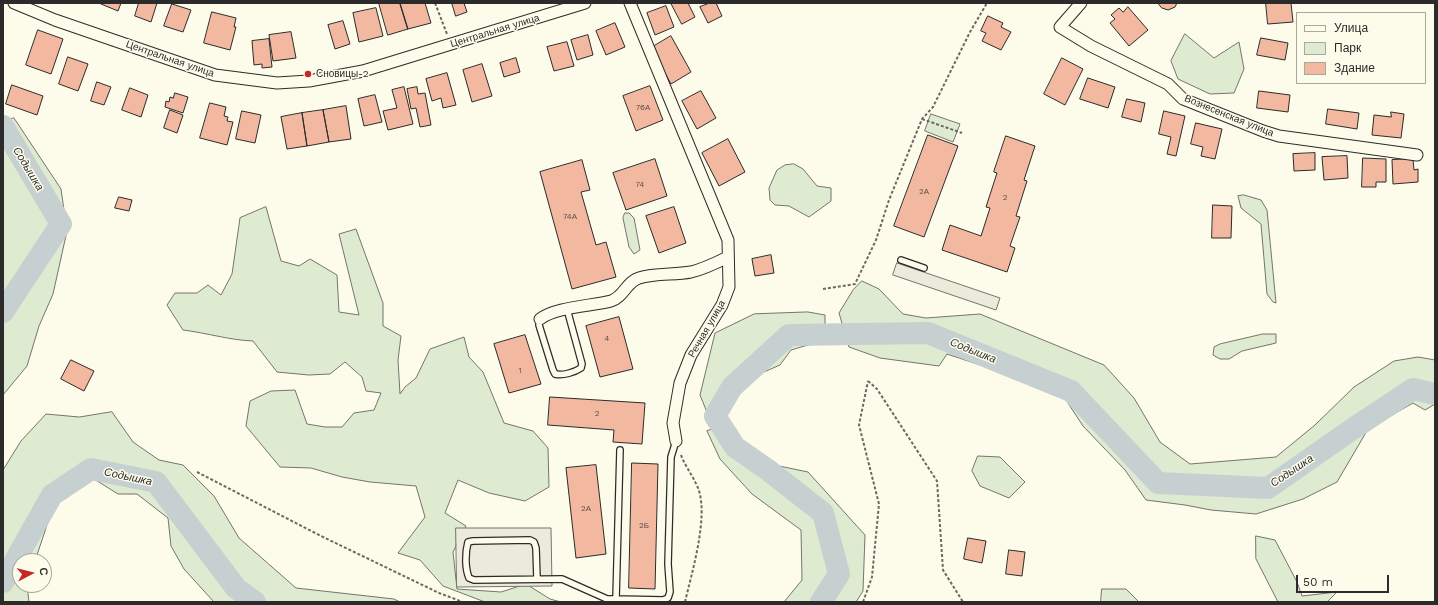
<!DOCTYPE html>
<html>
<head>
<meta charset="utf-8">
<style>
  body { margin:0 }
  #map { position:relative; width:1438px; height:605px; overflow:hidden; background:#fdfbea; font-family:"Work Sans",sans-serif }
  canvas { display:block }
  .frame { position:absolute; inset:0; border:4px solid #2b2b2b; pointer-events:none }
  .legend { position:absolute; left:1296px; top:12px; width:130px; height:72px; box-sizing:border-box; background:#fdfbea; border:1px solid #a9a89e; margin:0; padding:5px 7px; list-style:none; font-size:12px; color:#2b2b2b }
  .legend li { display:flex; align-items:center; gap:8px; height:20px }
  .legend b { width:20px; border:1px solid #a9a89e }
  .north { position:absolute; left:12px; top:553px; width:40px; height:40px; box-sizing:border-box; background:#fdfbea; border:1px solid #a9a89e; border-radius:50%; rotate:83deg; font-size:11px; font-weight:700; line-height:16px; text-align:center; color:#2b2b2b }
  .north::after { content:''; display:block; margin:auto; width:14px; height:18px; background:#c62828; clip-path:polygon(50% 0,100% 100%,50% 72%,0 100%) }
  .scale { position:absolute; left:1296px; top:575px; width:93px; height:18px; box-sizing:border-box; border:2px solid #2b2b2b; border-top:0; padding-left:5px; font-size:12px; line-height:14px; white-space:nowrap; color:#2b2b2b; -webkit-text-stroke:3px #fdfbea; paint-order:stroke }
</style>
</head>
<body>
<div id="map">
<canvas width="1438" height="605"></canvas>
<div class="frame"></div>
<ul class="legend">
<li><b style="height:5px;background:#fdfbea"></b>Улица</li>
<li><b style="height:11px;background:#deebd1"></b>Парк</li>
<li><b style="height:11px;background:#f2b8a0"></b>Здание</li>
</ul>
<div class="north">С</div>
<div class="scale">50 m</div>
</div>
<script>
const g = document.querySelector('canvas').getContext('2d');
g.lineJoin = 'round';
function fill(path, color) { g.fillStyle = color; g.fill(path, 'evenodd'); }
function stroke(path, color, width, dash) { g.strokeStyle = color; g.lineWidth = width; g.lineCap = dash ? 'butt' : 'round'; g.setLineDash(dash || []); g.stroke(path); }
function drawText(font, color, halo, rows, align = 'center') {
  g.font = font + ' "Work Sans",sans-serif'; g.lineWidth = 3; g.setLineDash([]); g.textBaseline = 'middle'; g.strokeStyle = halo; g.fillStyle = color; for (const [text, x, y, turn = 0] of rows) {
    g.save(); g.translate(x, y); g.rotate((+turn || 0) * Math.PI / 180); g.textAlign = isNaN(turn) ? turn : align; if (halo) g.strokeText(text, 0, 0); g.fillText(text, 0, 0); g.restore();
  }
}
const green = new Path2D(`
  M1185 34 1214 58 1239 42 1244 69 1234 93 1210 94 1178 79 1171 61Z
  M931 114 960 124 953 142 925 131Z
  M14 118 61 189 67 231 53 294 39 326 27 366 3 395V123Z
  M794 164 803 169 817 186 831 188V201L809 217 789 206 775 205 770 200 769 188 777 170 785 165Z
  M1244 195 1261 200 1267 210 1276 303 1273 302 1267 294 1261 224 1241 208 1238 196Z
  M266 207 281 261 299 266 310 259 337 275 339 312 359 315 339 234 356 229 383 303V326L401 336 398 360 400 394 405 387 416 378 430 349 464 337 469 357 483 372 504 423 533 431 548 448 549 487 525 501 489 493 458 480 445 513 466 526 453 552 457 589 501 592 526 584 550 599 561 602H485L443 586 420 560 398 553 425 517 416 486 370 482 342 477 311 468 280 467 246 426 250 401 271 391 295 390 307 424 325 427H342L354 413 374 410 381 393 366 391 362 377 345 362 330 374 309 375 277 372 253 341C229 340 207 333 183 330L167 305 175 293H197L208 285 221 295 232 274 240 218Z
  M625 213H629L634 218 640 250 634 254 629 247 623 218Z
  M862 281 879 289 903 314 926 318 980 314 1104 365 1134 398 1160 442 1190 464 1276 457 1315 425 1354 387 1394 361 1418 357 1435 360V404L1425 410 1413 403 1368 429 1337 482 1303 499 1256 514 1211 510 1185 505 1146 500 1125 470 1083 426 1064 397 1001 372 947 354 939 366 880 358 849 347 839 313 853 290Z
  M808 312 825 315V340L791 350 780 365 757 375 709 417 700 395 715 333 754 314Z
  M1263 334H1276V343L1242 351 1229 359H1220L1213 355 1214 347 1220 344Z
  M112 412 133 442 159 460 183 465 214 496 239 538 296 588 394 599 400 602H214L184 569 171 546 168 518 137 494H118L94 479 91 469 52 495 48 522 35 561H20V585H27L29 602H3V470L21 441 46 414 79 417Z
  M717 428 731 456 808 472 865 535 863 591 856 602H784L802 580 801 530 752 494 720 459 707 431Z
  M978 456 1000 457 1025 482 1009 498 980 486 972 471Z
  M1256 536 1275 540 1297 582 1302 596 1337 592 1327 602H1278L1256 559Z
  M1102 589H1126L1139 602H1101Z`);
const parking = new Path2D(`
  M897 263 1000 298 996 310 893 275Z
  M456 528H551L552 586 457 587Z`);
const river = new Path2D(`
  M3 126 61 224 3 312
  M3 582 52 495 91 469 156 482 236 588 255 602
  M821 602 839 574 823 513 768 470 735 447 715 416 732 387 789 335 928 333 1071 391 1158 483 1268 488 1351 430 1413 389 1435 394`);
const building = new Path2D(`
  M101 3H121L118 11 101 4Z
  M139 3H157L151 22 135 16Z
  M379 3H400L408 29 388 35Z
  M400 3H425L431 23 408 29Z
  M452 3H464L467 12 456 16Z
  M671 3H688L695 17 682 24Z
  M710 3H716L722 16 708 23 700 7Z
  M1158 3H1177L1175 7 1168 10 1162 8Z
  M1266 3H1291L1293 22 1268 24Z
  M172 4 191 10 183 32 164 26Z
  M666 6 674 27 655 35 647 13Z
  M1128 7 1148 30 1129 46 1110 23 1115 19 1111 15 1119 8 1123 12Z
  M376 8 383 36 359 42 353 13Z
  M212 12 236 18 234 27H236L230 50 204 43Z
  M988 16 1003 23 1001 27 1011 32 1001 50 982 41 986 33 981 31Z
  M343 21 350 44 335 49 328 25Z
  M615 23 625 47 606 55 596 31Z
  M38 30 63 39 51 74 26 65Z
  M291 32 296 58 273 61 269 35Z
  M588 35 593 55 577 60 571 40Z
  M671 36 691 72 671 84 651 48Z
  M1261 38 1288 43 1285 60 1257 55Z
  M269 39 272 67 262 68V64L254 65 252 41Z
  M567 42 574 66 554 71 547 47Z
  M68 57 88 64 78 91 59 84Z
  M516 58 520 72 504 77 500 63Z
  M1062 58 1083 69 1065 105 1044 94Z
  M482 64 492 96 472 102 463 70Z
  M447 73 456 105 443 108 441 98 432 101 426 79Z
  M1088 78 1115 87 1108 108 1080 99Z
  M97 82 111 87 104 105 91 101Z
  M12 85 43 96 37 115 6 104Z
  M650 86 663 120 636 131 623 96Z
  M404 87 413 124 388 130 383 111 397 108 392 90Z
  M417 87 418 94 425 93 431 125 420 127 416 108 411 109 407 89Z
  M130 88 148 95 141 117 122 110Z
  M701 91 716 118 697 129 682 101Z
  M1259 91 1290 95 1288 112 1257 108Z
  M175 93 188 97 183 113 165 107 166 101 169 102 170 97 173 98Z
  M375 95 382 122 364 126 358 99Z
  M1127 99 1145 103 1141 122 1122 117Z
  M210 103 226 107 224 116 228 117 227 121 233 122 227 145 200 138Z
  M346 106 351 139 329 142 323 110Z
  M1328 109 1359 113 1357 129 1326 124Z
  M170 110 183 115 177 133 164 128Z
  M323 110 329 142 307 146 302 113Z
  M242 111 261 115 255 143 236 139Z
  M1164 111 1185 116 1176 156 1167 154 1171 137 1159 134Z
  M1391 112 1404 114 1401 138 1372 135 1374 115 1391 117Z
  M302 113 307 146 287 149 281 117Z
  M1196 123 1222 129 1215 159 1201 156 1203 147 1191 144Z
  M928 135 958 146 924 237 894 226Z
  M1006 136 1035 146 1024 180 1027 181 1016 216 1020 217 1010 246 1015 248 1007 272 942 250 950 225 981 236 990 208 986 207 997 173 994 172Z
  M728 139 745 172 719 186 702 153Z
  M1315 153V170L1294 171 1293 154Z
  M1347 156 1348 178 1324 180 1322 157Z
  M1363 158 1386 159V182H1376V187H1362Z
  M655 159 667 196 626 210 613 173Z
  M1413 159 1414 170 1418 169V182L1393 184 1392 160Z
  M582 160 590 190 581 192 596 245 606 242 616 277 572 289 540 172Z
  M119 197 132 200 129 211 115 208Z
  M1213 205 1232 206 1231 238H1212Z
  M674 207 686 243 659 253 646 216Z
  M771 255 774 273 755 276 752 259Z
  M619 317 633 369 600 377 586 326Z
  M525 335 541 384 509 393 494 344Z
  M71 360 94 371 84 391 61 379Z
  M550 397 645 403 642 444 613 442 614 430 548 425Z
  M632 463 658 464 655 589 629 588Z
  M596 465 606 554 576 558 566 468Z
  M968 538 986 541 982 563 964 559Z
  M1009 550 1025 552 1022 576 1006 574Z`);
const path = new Path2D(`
  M435 3 447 34
  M922 119 962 133
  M823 289 855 284 876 240 889 200 922 119 933 107 970 32 987 3
  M868 381 877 389 937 481 943 570 963 602
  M681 455C685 466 693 476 698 488 709 516 692 572 685 602
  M197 472 321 536 439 593 463 602
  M863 602 872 577 879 504 859 425 868 381`);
const lane = new Path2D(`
  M901 260 924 268
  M540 319 539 325 553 370 555 374C563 376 575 372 581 368L582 364 567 309
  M620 450 616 599 663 600 668 598 670 592 668 564 671 457 676 441
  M537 579 536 548 534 542 530 540 473 541 468 542C465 553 465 568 469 578L474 580 562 579 607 599H616`);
const street = new Path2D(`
  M14 3 55 20 215 75 277 83 309 81 363 71 585 3
  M630 3 728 240 729 287 722 305 691 355 680 383 673 423 676 441
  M1081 3 1060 27 1091 46 1168 84 1183 99 1263 131 1279 136 1417 155
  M540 319C555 307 592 306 611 301 624 297 626 282 639 278 655 273 674 275 691 272 704 269 716 263 728 257`);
const markers = [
  [308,74,4,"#c62828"]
];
const numberNames = [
  ["76А",643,108],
  ["74",640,185],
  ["2А",924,192],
  ["2",1005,198],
  ["74А",570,217],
  ["4",607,339],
  ["1",520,371],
  ["2",597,414],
  ["2А",586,509],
  ["2Б",644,526]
];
const streetNames = [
  ["Центральная улица",495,31,-17],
  ["Центральная улица",170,59,19],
  ["Вознесенская улица",1229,116,22],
  ["Речная улица",707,329,-60]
];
const poiNames = [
  ["Сновицы-2",316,74]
];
const waterNames = [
  ["Содышка",28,169,59],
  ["Содышка",973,351,22],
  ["Содышка",1292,471,-34],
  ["Содышка",128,477,12]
];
fill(green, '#deebd1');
stroke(green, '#74746e', 1);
fill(parking, '#eceadb');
stroke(parking, '#74746e', 1);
stroke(river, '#c7d0d0', 22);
fill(building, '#f2b8a0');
stroke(building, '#2b2b2b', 1);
stroke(lane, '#2b2b2b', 8);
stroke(street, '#2b2b2b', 13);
stroke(path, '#6a6964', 2, [3, 2]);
stroke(lane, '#fdfbea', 5.5);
stroke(street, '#fdfbea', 11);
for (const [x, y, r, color] of markers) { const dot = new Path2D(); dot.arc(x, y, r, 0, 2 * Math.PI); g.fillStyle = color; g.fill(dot); stroke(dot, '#fdfbea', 1.5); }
drawText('8px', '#5d4e48', null, numberNames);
drawText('10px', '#2b2b2b', '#fdfbea', streetNames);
drawText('10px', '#2b2b2b', '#fdfbea', poiNames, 'left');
drawText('italic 11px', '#2b2b2b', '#fdfbea', waterNames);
</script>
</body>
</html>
